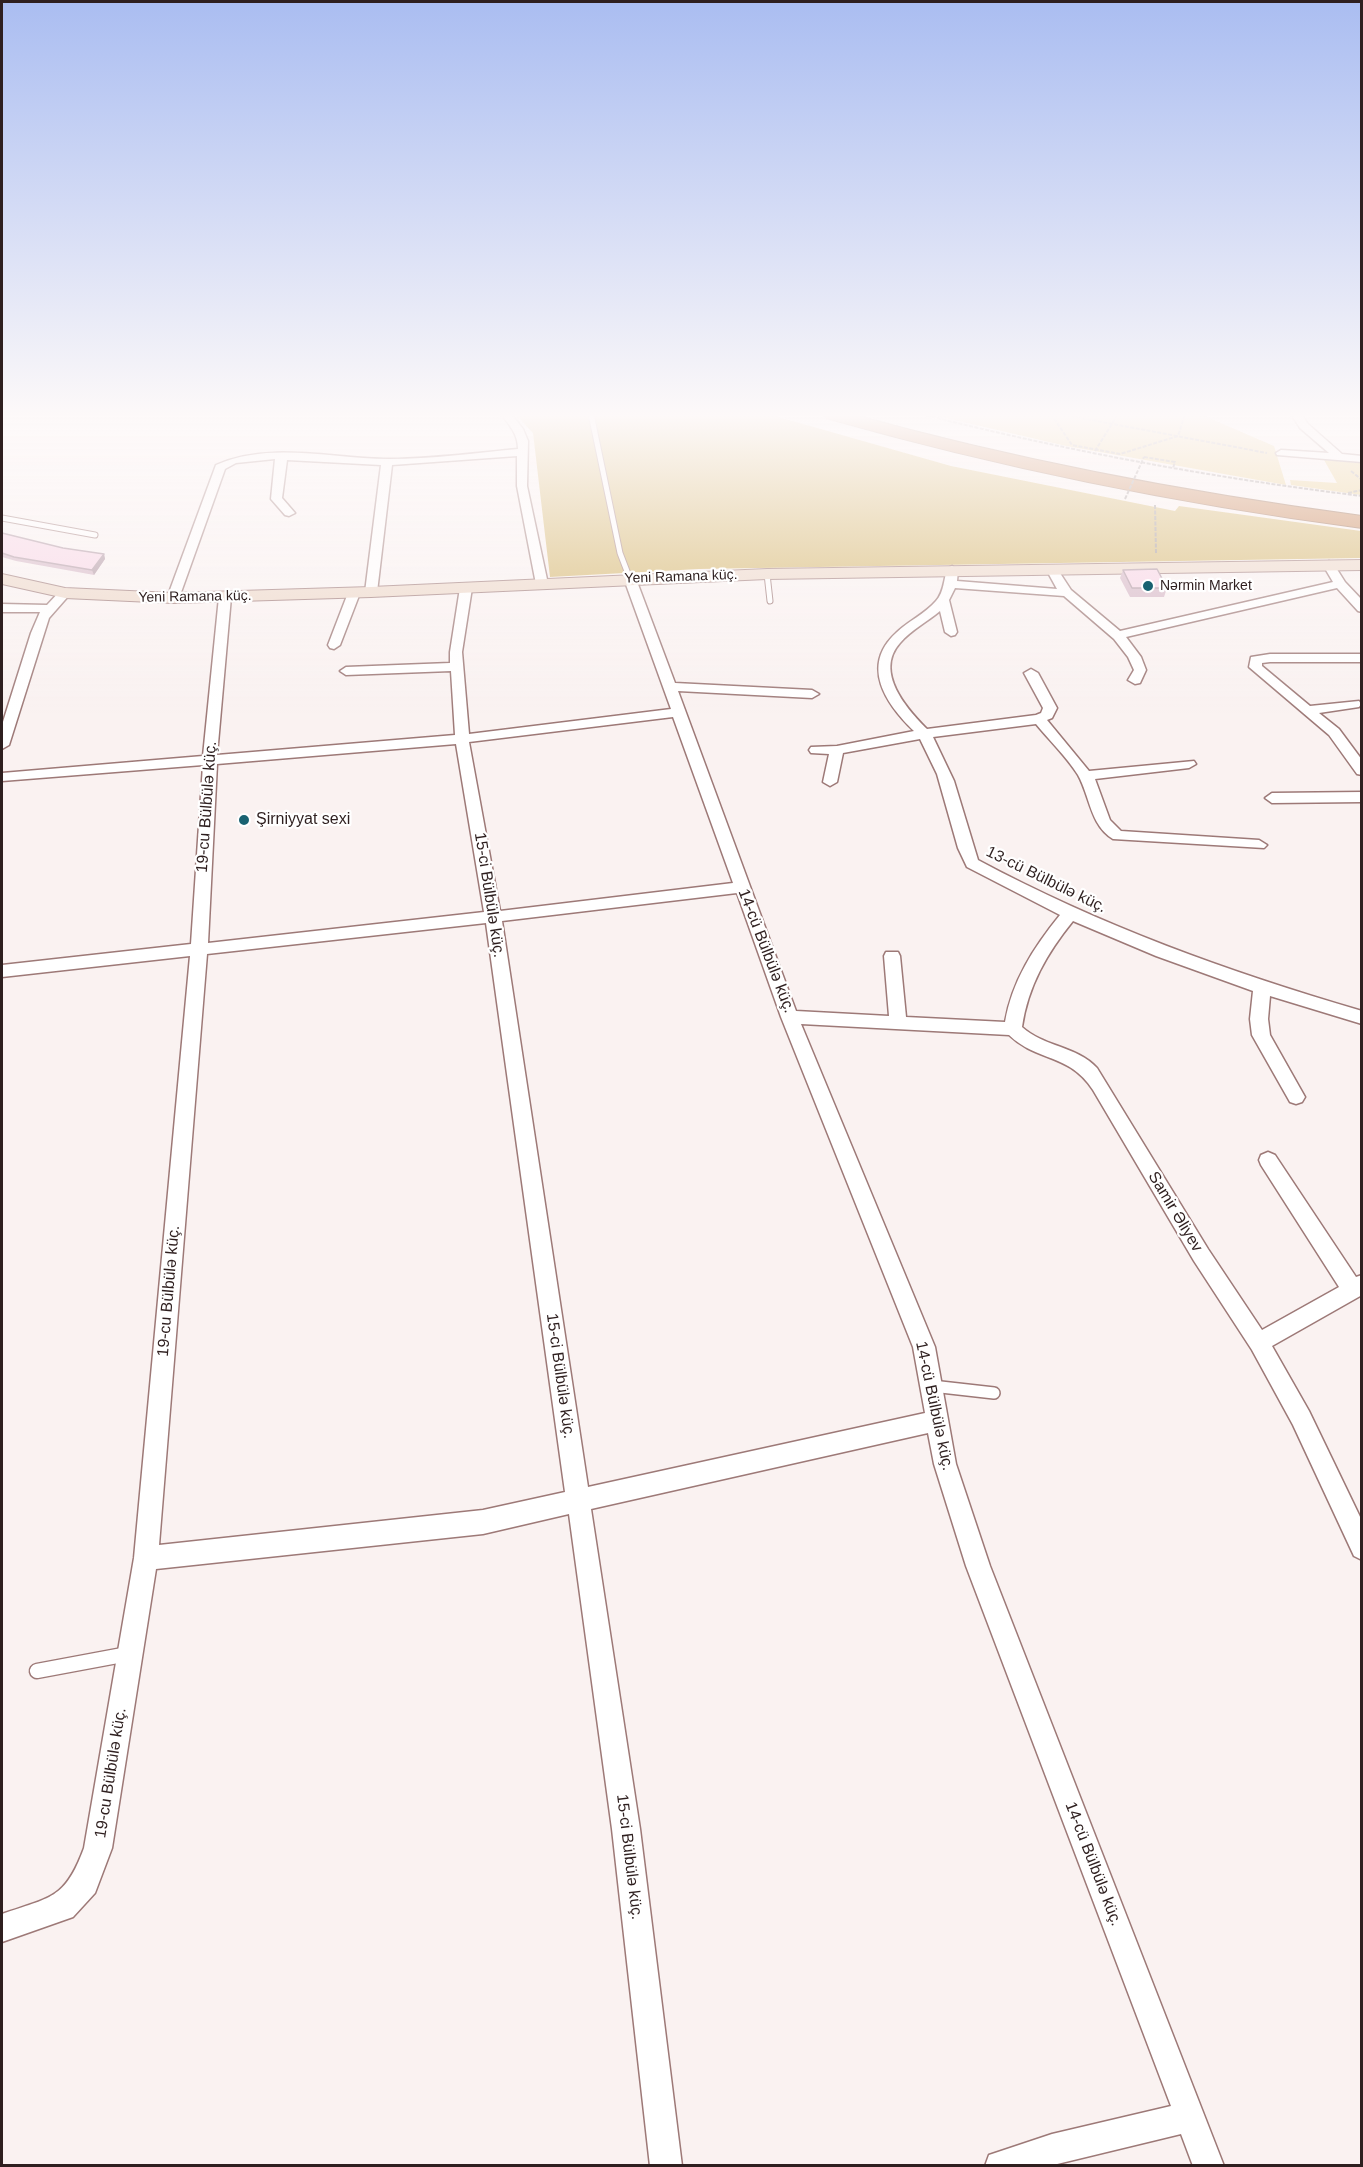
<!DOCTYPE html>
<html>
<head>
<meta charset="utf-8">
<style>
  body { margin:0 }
  #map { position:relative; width:1363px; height:2167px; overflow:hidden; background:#faf2f1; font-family:Helvetica,sans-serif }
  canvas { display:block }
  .frame { position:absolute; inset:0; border:3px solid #2e1f1f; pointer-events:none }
</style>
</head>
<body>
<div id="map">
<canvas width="1363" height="2167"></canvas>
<div class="frame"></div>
</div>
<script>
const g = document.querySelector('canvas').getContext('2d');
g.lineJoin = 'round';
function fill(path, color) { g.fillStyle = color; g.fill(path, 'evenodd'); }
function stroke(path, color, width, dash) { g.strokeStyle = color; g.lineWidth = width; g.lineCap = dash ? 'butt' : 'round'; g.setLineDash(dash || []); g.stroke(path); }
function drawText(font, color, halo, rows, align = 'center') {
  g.font = font + ' Helvetica,sans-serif'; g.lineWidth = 4.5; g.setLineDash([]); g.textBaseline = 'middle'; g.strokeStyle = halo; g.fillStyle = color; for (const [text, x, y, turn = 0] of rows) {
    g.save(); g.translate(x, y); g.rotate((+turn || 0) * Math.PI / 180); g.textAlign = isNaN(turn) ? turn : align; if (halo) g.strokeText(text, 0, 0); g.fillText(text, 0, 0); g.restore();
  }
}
const green = new Path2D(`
  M929 414H1200L1274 446 1286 485 1066 446Z
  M1324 460 1361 463V495L1291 485 1290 480 1337 483Z`);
const forest = new Path2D(`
  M515 414H768L951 466 1175 511 1179 506 1361 531V558L699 569 550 577 533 433Z`);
const path = new Path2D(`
  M921 414C1067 451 1213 478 1362 496
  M1051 414 1072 445 1120 454 1178 436 1185 414
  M1060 414 1267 453
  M1095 451 1118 414
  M1144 457 1175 462 1173 468
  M1351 471 1362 480
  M1348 493 1362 490
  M1155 505 1156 553`);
const laneFar2 = new Path2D(`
  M591 414 620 553 630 579
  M2 518 95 535
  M767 574 770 601`);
const laneFar1 = new Path2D(`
  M932 1386 994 1393`);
const lane = new Path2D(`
  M37 1671 128 1654`);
const street = new Path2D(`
  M501 414H511L523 429 528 441 527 486 548 584 546 587H538L536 584 517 486V456L392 465 377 592 371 596 365 592 381 465 287 460 282 498 295 513 289 516 285 515 271 499 275 459 236 463 225 469 179 598 173 602 167 598 216 465C270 441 333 459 389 459 432 459 475 453 518 449 518 434 510 426 501 414Z
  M1291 414H1301L1308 424 1342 454 1362 456V462L1277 455 1276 453 1281 450 1329 453 1300 428Z
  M1329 561 1333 563 1345 582 1362 600V612L1358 611 1337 588 1126 637 1141 657 1146 670 1140 683 1135 684 1128 680 1134 670 1128 657 1114 639 1064 596 955 588 949 600 957 632 955 635 951 636 945 632 940 611C927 622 911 630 900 643 874 672 907 709 927 729L1036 715 1041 713 1043 708 1024 673 1031 669 1038 673 1057 708 1052 718 1047 720 1089 771 1194 761 1196 764 1189 768 1095 779 1110 820 1121 831 1259 840 1267 845 1264 848 1113 839C1090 825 1090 796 1078 775 1066 756 1049 740 1036 724L933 737 954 781 978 860C1101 926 1229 972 1362 1011V1024L1270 996 1268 1019 1270 1035 1305 1097 1302 1102 1296 1104 1290 1102 1252 1035 1250 1019 1253 991 1156 956 1073 921C1047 953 1028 986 1022 1027 1044 1047 1077 1046 1097 1068L1208 1249 1262 1330 1339 1287 1261 1165 1259 1160 1261 1155 1268 1152 1275 1155 1356 1277 1362 1275V1295L1272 1346 1309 1411 1362 1521V1560L1354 1556 1293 1425 1252 1350 1194 1261 1093 1090C1069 1053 1037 1062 1009 1035L801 1024 935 1347 956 1464 990 1566 1224 2166H1193L1181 2134 1049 2166H985L989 2155 1052 2134 1171 2106 966 1566 934 1464 928 1433 591 1509 640 1829 682 2166H650L612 1829 569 1514 483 1534 156 1569 112 1848 95 1893 73 1917 2 1942V1914C50 1897 65 1900 84 1848L134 1558 190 956 2 977V965L191 944 203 765 2 781V773L203 756 219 597 225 593 231 597 217 755 455 735 451 671 346 675 340 671 346 667 450 663V652L460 588 466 584 472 588 462 652 469 734 671 709 624 579 630 575 636 579 675 683 812 690 819 694 812 698 678 691 796 1011 889 1016 884 956 886 952H898L900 956 906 1017 1005 1022C1012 981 1034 947 1060 915L967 867 958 848 937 774 920 739 843 753 837 782 830 786 823 782 829 754 811 753 809 750 811 747 837 746 914 731C886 704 860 666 896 633 908 621 925 614 936 601 945 591 943 579 948 568L952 566 958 570 957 581 1057 589 1046 569 1048 567H1056L1071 590 1120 631 1333 582 1323 565ZM673 717 733 883 500 911 469 742ZM456 744 484 912 208 943 217 764ZM737 893 781 1017 913 1347 925 1413 588 1487 502 921ZM486 923 565 1492 483 1510 159 1545 207 954Z
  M65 589 71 593 49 618 9 745 2 749V725L31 633 40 612H2V604L47 605 61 590Z
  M354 589 360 593 340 645 334 649 330 648 328 645 348 593Z
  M1270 654H1362V662H1270L1262 663V666L1310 706 1359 701 1361 704 1359 707 1319 713 1339 729 1362 760V775L1357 774 1329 735 1249 667 1251 657Z
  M1362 792V802L1272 803 1265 798 1272 793Z`);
const secondary = new Path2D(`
  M1362 560V570L767 579 371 597 173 603 65 598 2 584V574L65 588 173 593 371 587 767 569Z`);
const highway = new Path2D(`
  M823 414H851C1019 461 1189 493 1362 516V528C1180 504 1002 468 826 418Z`);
const pathBridge = new Path2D(`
  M1125 499 1144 457`);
const wall = new Path2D(`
  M2 533 63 548 104 554 105 559 94 575 16 561 2 557Z
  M1123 570 1167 588 1164 597H1130L1120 578Z`);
const shadedWall = new Path2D(`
  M104 554 105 559 94 575 92 570Z`);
const building = new Path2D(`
  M2 533 63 548 104 554 92 570 14 557 2 553Z
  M1157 569 1167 588H1132L1123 570Z`);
const markers = [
  [1148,586,6,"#196271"],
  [244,820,6,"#196271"]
];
const farStreetnames = [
  ["Yeni Ramana küç.",681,577,-2],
  ["Yeni Ramana küç.",195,597,-1]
];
const farPoinames = [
  ["Nərmin Market",1160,586]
];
const streetNames = [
  ["19-cu Bülbülə küç.",207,807,-86],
  ["13-cü Bülbülə küç.",1046,880,26],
  ["15-ci Bülbülə küç.",489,895,81],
  ["14-cü Bülbülə küç.",766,951,69],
  ["Samir Əliyev",1175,1212,59],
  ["19-cu Bülbülə küç.",169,1291,-85],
  ["15-ci Bülbülə küç.",560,1376,82],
  ["14-cü Bülbülə küç.",934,1406,78],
  ["19-cu Bülbülə küç.",111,1773,-81],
  ["15-ci Bülbülə küç.",629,1857,83],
  ["14-cü Bülbülə küç.",1093,1864,69]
];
const poiNames = [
  ["Şirniyyat sexi",256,820]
];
fill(green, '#e7ca81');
fill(forest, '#d4b66b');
stroke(laneFar2, '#9d7977', 7);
stroke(laneFar1, '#9d7977', 14);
stroke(lane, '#9d7977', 17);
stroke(street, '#9d7977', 3);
stroke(secondary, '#9d7977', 2);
stroke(highway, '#905c3b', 2);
stroke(path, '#9b908f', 2, [4, 1.5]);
stroke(laneFar2, '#fff', 5);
stroke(laneFar1, '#fff', 11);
stroke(lane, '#fff', 14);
fill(street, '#fff');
fill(secondary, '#edd8c9');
fill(highway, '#c47d4a');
stroke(pathBridge, '#9b908f', 2, [4, 1.5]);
fill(wall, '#d5b6c5');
fill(shadedWall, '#ae94a0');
fill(building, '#f8d4e5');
stroke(building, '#ae94a0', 1.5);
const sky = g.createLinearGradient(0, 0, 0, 717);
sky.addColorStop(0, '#aabdf1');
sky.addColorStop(0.58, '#fdf9f9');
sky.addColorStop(1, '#fdf9f900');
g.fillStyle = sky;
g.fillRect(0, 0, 1363, 717);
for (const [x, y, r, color] of markers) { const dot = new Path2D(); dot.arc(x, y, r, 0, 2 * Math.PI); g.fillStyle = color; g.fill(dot); stroke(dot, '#fff', 2); }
drawText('14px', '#2e1f1f', '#fff', farStreetnames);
drawText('14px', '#2e1f1f', '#fff', farPoinames, 'left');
drawText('16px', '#2e1f1f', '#fff', streetNames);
drawText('16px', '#2e1f1f', '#fff', poiNames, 'left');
</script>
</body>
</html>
